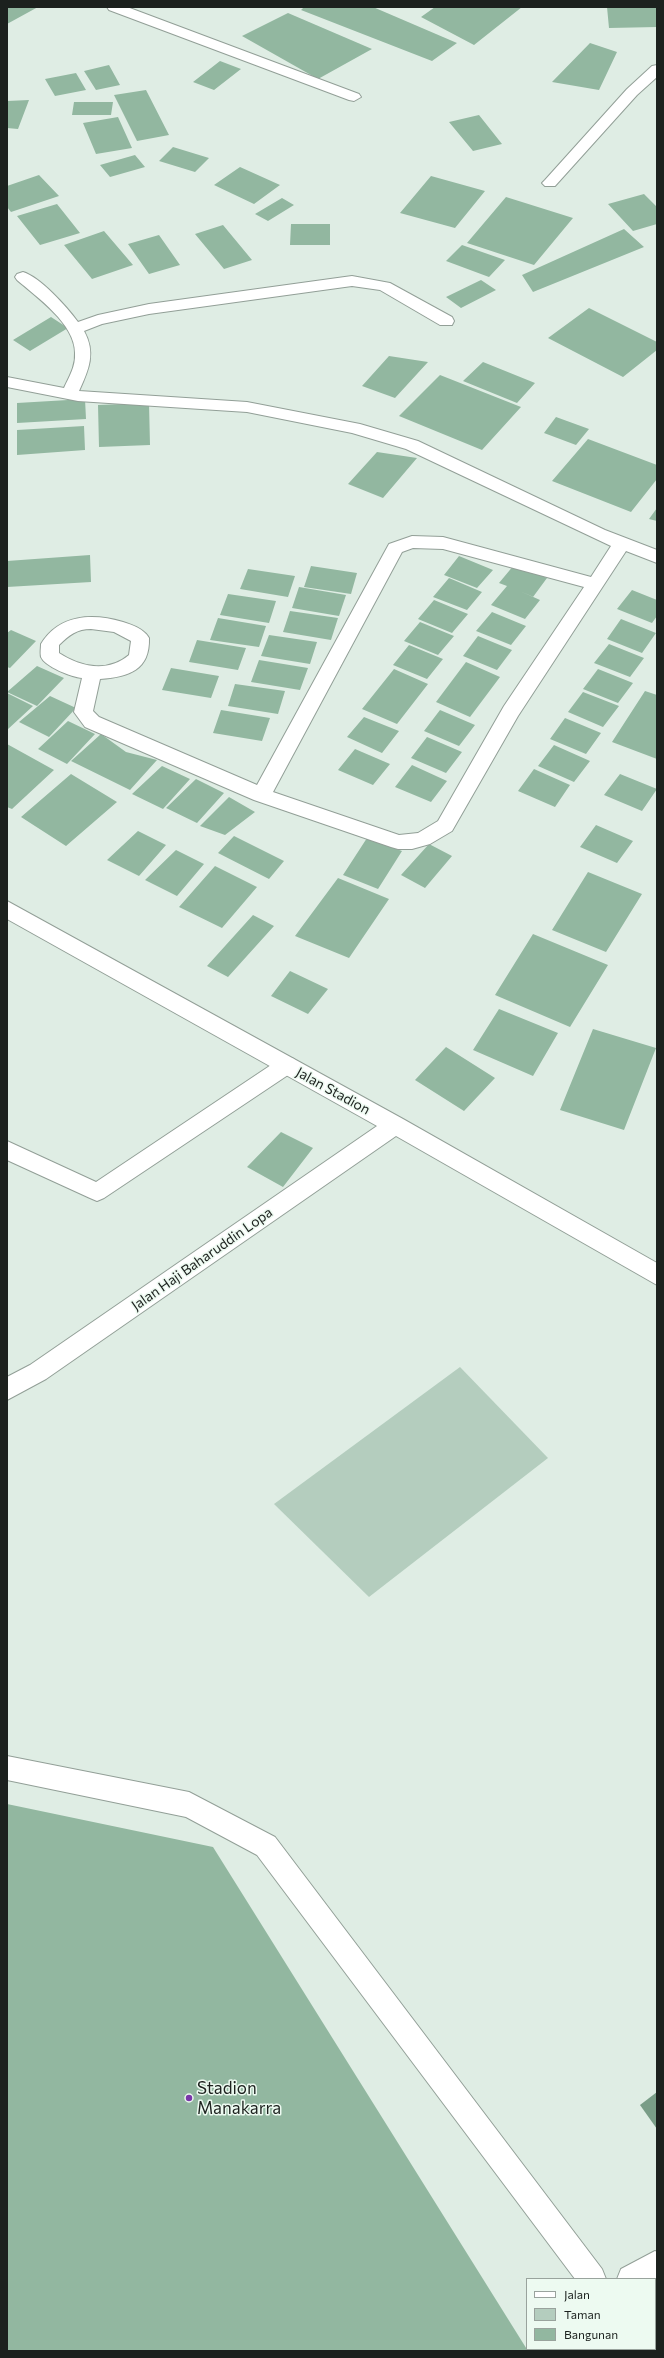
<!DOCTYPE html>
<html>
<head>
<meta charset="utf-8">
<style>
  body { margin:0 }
  #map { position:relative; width:664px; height:2358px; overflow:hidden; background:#dfede4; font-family:Commissioner,sans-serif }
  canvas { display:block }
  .frame { position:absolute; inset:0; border:8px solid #1c211e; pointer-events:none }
  .legend { position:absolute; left:526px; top:2278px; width:130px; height:72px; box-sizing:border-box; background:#edfaf1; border:1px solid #99a39d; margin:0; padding:5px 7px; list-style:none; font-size:12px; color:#1c211e }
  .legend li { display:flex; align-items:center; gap:8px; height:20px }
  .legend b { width:20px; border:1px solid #99a39d }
</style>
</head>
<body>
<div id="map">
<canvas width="664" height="2358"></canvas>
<div class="frame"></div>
<ul class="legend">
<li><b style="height:5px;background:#fff"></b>Jalan</li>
<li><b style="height:11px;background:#b4cdbe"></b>Taman</li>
<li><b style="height:11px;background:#92b7a0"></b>Bangunan</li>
</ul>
</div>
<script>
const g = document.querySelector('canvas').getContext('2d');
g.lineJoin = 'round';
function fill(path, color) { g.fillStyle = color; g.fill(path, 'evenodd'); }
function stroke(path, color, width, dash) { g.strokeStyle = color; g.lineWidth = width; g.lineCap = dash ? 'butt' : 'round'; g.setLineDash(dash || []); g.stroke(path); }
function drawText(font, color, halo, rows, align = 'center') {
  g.font = font + ' Commissioner,sans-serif'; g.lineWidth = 3; g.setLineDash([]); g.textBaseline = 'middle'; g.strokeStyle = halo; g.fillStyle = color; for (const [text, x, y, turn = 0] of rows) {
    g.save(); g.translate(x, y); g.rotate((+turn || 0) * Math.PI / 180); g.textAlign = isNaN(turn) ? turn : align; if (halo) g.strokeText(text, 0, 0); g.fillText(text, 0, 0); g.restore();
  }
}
const green = new Path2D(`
  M460 1367 548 1458 369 1597 274 1504Z`);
const water = new Path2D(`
  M657 2092V2129L640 2105Z`);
const building = new Path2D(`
  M7 7H38L7 24Z
  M304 7H373L457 43 432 61 301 10Z
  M435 7H522L474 45 421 17Z
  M607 7 657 8V27L609 28Z
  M288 13 372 49 318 79 242 36Z
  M590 43 617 52 599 90 552 82Z
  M220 61 241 69 214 90 193 82Z
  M109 65 120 85 96 90 84 71Z
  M76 73 86 90 55 96 45 79Z
  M146 90 169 135 137 141 114 95Z
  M29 100 18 129 7 128V101Z
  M74 102H113L111 115H72Z
  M479 115 502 144 473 151 449 122Z
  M118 117 132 148 96 154 83 123Z
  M173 147 209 158 195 172 159 161Z
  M135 155 145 167 110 177 100 165Z
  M240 167 280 185 254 204 214 185Z
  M39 175 59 196 11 212 7 207V186Z
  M431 176 485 191 455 228 400 213Z
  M644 194 657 207V224L633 231 608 204Z
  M506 197 573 218 534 265 467 243Z
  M282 198 294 205 268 221 255 214Z
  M57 204 80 233 40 245 17 216Z
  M291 224H330V245H290Z
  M223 225 252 260 224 269 195 234Z
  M624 229 644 247 533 292 522 275Z
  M104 231 133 265 92 279 64 245Z
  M159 235 180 265 149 274 128 244Z
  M462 245 505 260 489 277 446 261Z
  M481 280 496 290 461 308 446 297Z
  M589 308 657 342V350L623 377 548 338Z
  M51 317 68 328 30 351 13 340Z
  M389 356 428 362 395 398 362 386Z
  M483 362 535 383 517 403 463 381Z
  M440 375 521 407 482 450 399 416Z
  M85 399 86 419 17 423V403Z
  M149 403 150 445 99 447 98 405Z
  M556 417 589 429 576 445 544 433Z
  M84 426 85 450 17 455V430Z
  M588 439 657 465V479L631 512 552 481Z
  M377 452 417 458 383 498 348 484Z
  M657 508V521L649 519Z
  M90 555 91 582 7 587V561Z
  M459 556 493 570 477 588 444 575Z
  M514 565 547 578 533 597 520 591 540 600 525 619 491 605 507 586 499 583Z
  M311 566 357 573 351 594 304 587Z
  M248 569 295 576 288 597 240 589Z
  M449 578 482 592 467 610 433 597Z
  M299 587 346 595 339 616 292 608Z
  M632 590 657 600V616L652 623 617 609Z
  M228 594 276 601 269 623 220 615Z
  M434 600 468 614 452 633 418 619Z
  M290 611 338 618 331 640 283 632Z
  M492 612 526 626 511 645 476 631Z
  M218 618 266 626 259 647 210 640Z
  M621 619 656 633 642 653 607 639Z
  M420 622 454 636 438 655 404 641Z
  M11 630 36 641 10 668 7 667V633Z
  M269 635 317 642 310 664 261 656Z
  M478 636 512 650 497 670 463 656Z
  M197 640 246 648 238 670 189 662Z
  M609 644 644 658 630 677 594 663Z
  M409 645 443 659 427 679 393 665Z
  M259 660 308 668 300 690 251 682Z
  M466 662 500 677 470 717 436 702Z
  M37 666 64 678 37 706 7 692Z
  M171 668 219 676 211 698 162 690Z
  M394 669 428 684 397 724 362 709Z
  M598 669 633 683 618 703 583 689Z
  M235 684 285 691 278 714 228 706Z
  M645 691 657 695V759L612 742Z
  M583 692 619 706 603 727 568 712Z
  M7 693 33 706 7 730Z
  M50 696 76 708 49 737 19 722Z
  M221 710 270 718 262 741 213 733Z
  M440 710 475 725 459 746 424 731Z
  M364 717 399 731 382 753 347 737Z
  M565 718 601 733 586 754 550 739Z
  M68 721 95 734 67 764 38 749Z
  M101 734 126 752 157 760 130 790 71 761Z
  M427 737 462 752 446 773 411 758Z
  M7 744 54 770 12 809 7 807Z
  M554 745 590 761 574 782 538 766Z
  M355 749 390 764 373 785 338 770Z
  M412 765 447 781 431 802 395 787Z
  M162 766 190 779 163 809 132 794Z
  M534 769 570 785 555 807 518 791Z
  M71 774 117 802 66 846 21 817Z
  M620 774 657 789 642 811 604 795Z
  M196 779 224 793 197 823 166 808Z
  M229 797 255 812 225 835 200 826Z
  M596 825 633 841 617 863 580 847Z
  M138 831 166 845 139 876 107 860Z
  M234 836 284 861 269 879 218 853Z
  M367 838 402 851 378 889 343 875Z
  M429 844 452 856 425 888 401 875Z
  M176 850 204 864 177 896 145 880Z
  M215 866 257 887 222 928 179 907Z
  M588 872 642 894 606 952 552 930Z
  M338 878 389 899 349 958 295 936Z
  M253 915 274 926 228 977 207 966Z
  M533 934 608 965 570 1027 495 995Z
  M290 971 328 989 308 1014 271 996Z
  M499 1009 558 1033 533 1076 473 1050Z
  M593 1029 656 1048 624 1130 560 1110Z
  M446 1047 495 1078 464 1111 415 1080Z
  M281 1132 313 1148 283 1187 247 1167Z
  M7 1804 213 1847 528 2351H7Z`);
const service = new Path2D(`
  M287 1057 294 1059 297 1065 294 1071 104 1198 97 1201 90 1198 7 1160V1141L96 1182 280 1059Z
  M7 1756 189 1792 275 1837 602 2269 606 2279H575L257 1855 186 1817 7 1780Z
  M655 2251 657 2252V2280L617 2279 621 2269Z
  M655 2343 657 2351H628V2349H655Z`);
const minor = new Path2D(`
  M107 7H127L359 94 361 97 354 101 349 100 109 10Z
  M657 65V77L637 95 555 186H545L542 183 545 180 627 89 652 66Z
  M23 272C40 277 67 307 78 322L98 315 149 304 352 276 390 283 452 317 454 321 452 325H440L380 290 352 286 149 314 102 324 84 331C96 353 89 369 79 391L247 402 360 424 418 441 605 530 657 550V563L626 551 518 716 452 831 430 844 412 849H398L391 847 254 800 85 727 74 712 82 678C72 677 45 667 41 657 40 653 41 648 41 644 59 614 93 613 123 622 133 625 144 629 149 638 150 670 129 677 100 679L93 711 99 717 257 785 389 544 412 536 443 537 591 577 611 546 406 449 352 433 247 412 78 401 7 387V377L64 388C69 377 76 366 75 353 75 324 38 298 17 280L15 277 17 274ZM413 548 443 549 584 587 504 706 438 821 418 833 399 835 273 792 402 552ZM91 629 114 632 131 641 129 655C108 673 80 667 59 653V645C69 635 77 629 91 629Z
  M7 901 403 1119 657 1263V1285L396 1136 46 1379 7 1400V1377L30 1365 377 1126 7 919Z`);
const markers = [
  [189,2098,4,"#7a36aa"]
];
const streetNames = [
  ["Jalan Stadion",333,1091,29],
  ["Jalan Haji Baharuddin Lopa",202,1259,-35]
];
const nearPoinames = [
  ["Stadion",197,2088],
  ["Manakarra",197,2108]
];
fill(green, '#b4cdbe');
fill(water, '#799d87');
fill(building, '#92b7a0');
stroke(service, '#929f97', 2);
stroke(minor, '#929f97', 2);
fill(service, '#fff');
fill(minor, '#fff');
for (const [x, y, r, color] of markers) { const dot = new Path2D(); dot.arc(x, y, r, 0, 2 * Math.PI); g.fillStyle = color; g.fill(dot); stroke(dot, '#edfaf1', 1.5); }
drawText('14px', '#1c211e', '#edfaf1', streetNames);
drawText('17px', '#1c211e', '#edfaf1', nearPoinames, 'left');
</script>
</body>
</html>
